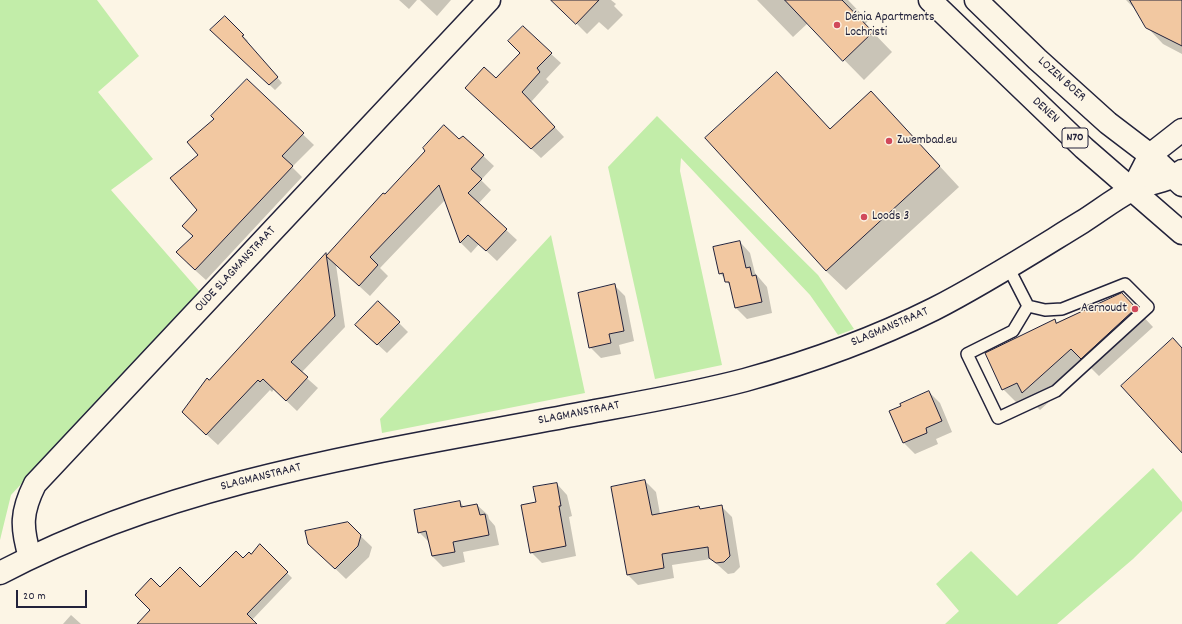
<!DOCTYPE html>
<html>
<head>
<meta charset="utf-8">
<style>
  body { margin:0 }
  #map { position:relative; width:1182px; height:624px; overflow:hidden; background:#fcf5e5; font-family:Dekko,sans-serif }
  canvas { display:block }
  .scale { position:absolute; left:16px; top:590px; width:71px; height:18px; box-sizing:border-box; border:2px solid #22223b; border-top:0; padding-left:5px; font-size:12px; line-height:14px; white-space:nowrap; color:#22223b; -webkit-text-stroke:3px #fcf5e5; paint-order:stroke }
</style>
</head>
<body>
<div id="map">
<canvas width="1182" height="624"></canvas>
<div class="scale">20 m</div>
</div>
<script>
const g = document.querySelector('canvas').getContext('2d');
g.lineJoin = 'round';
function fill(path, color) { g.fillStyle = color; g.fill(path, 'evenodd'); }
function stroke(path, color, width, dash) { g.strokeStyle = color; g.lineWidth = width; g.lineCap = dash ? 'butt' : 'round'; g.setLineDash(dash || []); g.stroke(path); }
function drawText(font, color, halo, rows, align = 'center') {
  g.font = font + ' Dekko,sans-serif'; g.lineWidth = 3; g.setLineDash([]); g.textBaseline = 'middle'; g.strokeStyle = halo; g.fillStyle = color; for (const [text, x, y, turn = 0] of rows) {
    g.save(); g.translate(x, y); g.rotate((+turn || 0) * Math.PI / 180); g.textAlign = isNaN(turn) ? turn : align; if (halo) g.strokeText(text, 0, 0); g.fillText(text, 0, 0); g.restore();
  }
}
const green = new Path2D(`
  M0 0H97L139 56 98 92 153 159 111 190 200 292 11 495 0 540Z
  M657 116 818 275 854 329 838 335 810 295 681 158 680 171 722 365 655 379 608 167Z
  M551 235 585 393 382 433 380 419Z
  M1153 468 1182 502V511L1133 559 1057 624H945L959 611 936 584 971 551 1017 596Z`);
const shadow = new Path2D(`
  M399 0H417L409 9Z
  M420 0H451L437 16Z
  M556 0H611L616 4 614 6 623 15 608 30 599 22 587 34 565 12Z
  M757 0H848L868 21 865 24 892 52 864 80 808 23 793 37Z
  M1126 0H1182V54L1163 44 1147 27 1135 9Z
  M225 18 248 41 247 42 282 83 275 90 216 35Z
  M551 54 561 63 546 79 549 82 531 102 564 137 541 158 476 97 496 79Z
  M777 74 831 130 871 92 959 187 846 290 826 271Z
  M247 81 314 145 292 167 302 177 206 280 187 263 198 210 200 155 216 119Z
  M463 137 494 166 481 180 491 190 478 204 517 240 497 261 479 244 471 253 461 243 445 200 380 268 388 276 370 296 336 265 345 327 301 373 318 388 297 411 274 389 272 392 270 390 218 445 194 423 209 381 326 255 327 256 385 196Z
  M740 242 750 253 755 273 767 287 772 313 747 319 736 308 732 288 720 273Z
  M614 285 625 296 634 341 619 345 621 354 601 358 590 347Z
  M1122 294 1153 327 1099 376 1089 366 1040 410 1032 402 1021 407 1003 389 1055 320 1058 324Z
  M378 302 408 332 387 353 366 334Z
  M929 392 940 403 952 432 936 439 938 444 915 454 904 443 890 412Z
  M645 481 656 492 660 514 699 507 701 510 721 506 732 517 740 567 734 573 728 574 711 559 672 565 674 578 638 585 628 575Z
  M557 484 567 495 572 516 569 517 576 556 542 563 531 552 537 503Z
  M460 502 464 507 477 505 488 515 489 519 495 526 499 545 463 552 465 562 443 567 432 556 429 542 419 532Z
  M348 524 372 547 369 557 346 579 320 554Z
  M260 546 292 578 252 620 256 624H142L151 610 160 589H200L251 556Z
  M71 615 81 624H63Z`);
const building = new Path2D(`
  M551 0H599L576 24Z
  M785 0H842L873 32 843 61Z
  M1130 0H1182V46L1146 28Z
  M225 16 244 35 242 36 278 77 269 85 210 30Z
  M523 26 552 53 537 68 540 72 522 92 555 127 531 149 465 88 484 67 496 78 520 53 508 41Z
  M777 72 830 129 871 91 940 166 826 271 705 138Z
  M247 79 304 133 282 156 293 166 195 270 176 252 193 236 182 226 197 210 170 178 198 155 187 142 214 119 211 116Z
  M444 125 459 139 463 136 484 155 471 169 482 179 468 193 507 229 486 251 468 235 460 243 439 185 370 257 378 265 359 286 326 256 383 193 385 194 425 151 423 148Z
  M740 241 746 268 750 267 752 276 756 275 762 302 735 308 729 282H725L723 273 719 274 713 247Z
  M326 253 335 316 291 362 308 377 286 401 263 379 260 382 258 380 206 435 182 412 207 378 209 380Z
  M615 284 624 331 609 334 611 343 589 348 578 293Z
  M1122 293 1136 308 1081 359 1071 349 1022 393 1017 383 1002 390 985 353 1055 319 1056 323Z
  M378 301 400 322 377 345 355 325Z
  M1173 338 1182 348V453L1121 386Z
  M929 391 942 421 926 428 927 433 903 443 889 411 901 406 900 404Z
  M645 480 652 515 699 506 700 509 722 505 730 556 724 562 716 563 709 558 708 547 662 554 664 568 627 575 611 487Z
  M557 483 561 506H559L566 546 530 553 521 505 536 502 533 487Z
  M460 501 461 507 477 504 480 515 485 514 489 535 453 542 455 552 432 556 426 531 418 533 414 510Z
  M348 522 361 535 358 546 335 569 308 544 305 531Z
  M260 544 288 572 247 614 257 624H137L150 610 135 595 151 578 160 587 180 567 200 587 236 551 243 558 249 552 251 554Z`);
const lane = new Path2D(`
  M1008 267 1028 306 1045 310 1062 309 1125 284 1148 307 1056 391 998 418 967 354 1013 331 1028 306`);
const street = new Path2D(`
  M30 557C21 527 21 512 35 484L489 0`);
const secondary = new Path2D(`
  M1132 190 1150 155 1182 130
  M0 573C180 478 386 451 584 413 638 403 692 394 745 380 810 362 874 339 934 309 985 283 1033 252 1082 222 1098 212 1113 200 1130 191 1146 182 1167 183 1182 171`);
const primary = new Path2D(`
  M930 0 1084 148 1182 233
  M976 0 1037 59 1108 123 1150 155 1182 185`);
const markers = [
  [837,25,4,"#d1495b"],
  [889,141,4,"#d1495b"],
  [864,217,4,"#d1495b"],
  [1135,309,4,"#d1495b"]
];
const shields = [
  [1075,138,26]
];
const shieldNames = [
  ["N70",1075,138]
];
const poiNames = [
  ["Dénia Apartments",845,18],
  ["Lochristi",845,33],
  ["Zwembad.eu",897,141],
  ["Loods 3",872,217],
  ["Aernoudt",1127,309,"right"]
];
const streetNames = [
  ["LOZEN BOER",1061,80,42],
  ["DENEN",1045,111,42],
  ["OUDE SLAGMANSTRAAT",236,270,-47],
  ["SLAGMANSTRAAT",890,328,-23],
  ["SLAGMANSTRAAT",579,414,-11],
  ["SLAGMANSTRAAT",261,478,-14]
];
fill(green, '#c2eda9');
fill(shadow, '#0003');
fill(building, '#f2c8a1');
stroke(building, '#22223b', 1);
stroke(lane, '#22223b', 14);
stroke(street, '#22223b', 25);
stroke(secondary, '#22223b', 25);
stroke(primary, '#22223b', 25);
stroke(lane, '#fcf5e5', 11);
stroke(street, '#fcf5e5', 22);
stroke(secondary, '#fcf5e5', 22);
stroke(primary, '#fcf5e5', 22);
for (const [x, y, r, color] of markers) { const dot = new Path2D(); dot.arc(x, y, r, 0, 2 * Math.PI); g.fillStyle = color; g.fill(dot); stroke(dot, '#fcf5e5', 1.5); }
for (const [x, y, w] of shields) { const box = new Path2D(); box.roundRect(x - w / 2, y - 10, w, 20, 3); g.fillStyle = '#fcf5e5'; g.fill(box); stroke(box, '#22223b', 1); }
drawText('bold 12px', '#22223b', null, shieldNames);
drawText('13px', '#22223b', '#fcf5e5', poiNames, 'left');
drawText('13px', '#22223b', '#fcf5e5', streetNames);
</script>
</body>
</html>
